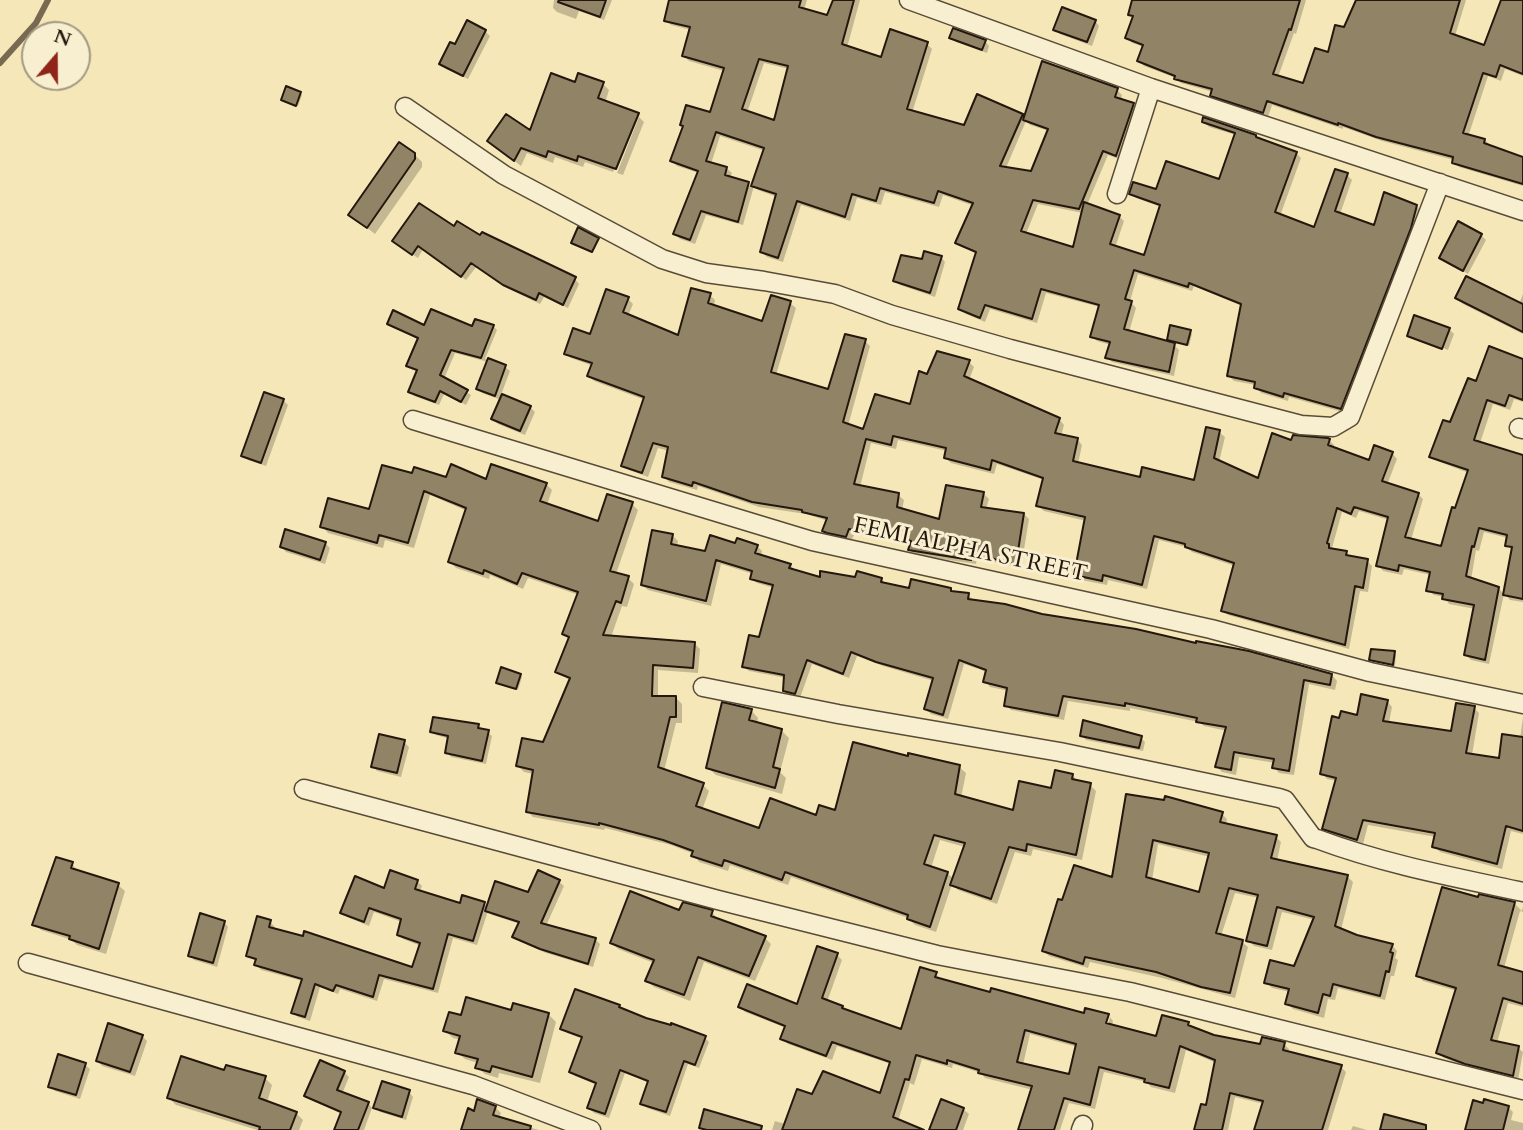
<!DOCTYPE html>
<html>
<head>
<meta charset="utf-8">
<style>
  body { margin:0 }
  #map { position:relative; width:1523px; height:1130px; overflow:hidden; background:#f5e7b7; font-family:Cardo,serif }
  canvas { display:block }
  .north { position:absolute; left:21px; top:21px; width:70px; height:70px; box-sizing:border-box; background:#f8efd0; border:2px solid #a39982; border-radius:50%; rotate:20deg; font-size:19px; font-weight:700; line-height:28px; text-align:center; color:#24180e }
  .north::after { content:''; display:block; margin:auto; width:24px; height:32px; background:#8f2418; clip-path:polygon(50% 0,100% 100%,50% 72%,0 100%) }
</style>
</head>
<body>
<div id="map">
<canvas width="1523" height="1130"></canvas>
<div class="north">N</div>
</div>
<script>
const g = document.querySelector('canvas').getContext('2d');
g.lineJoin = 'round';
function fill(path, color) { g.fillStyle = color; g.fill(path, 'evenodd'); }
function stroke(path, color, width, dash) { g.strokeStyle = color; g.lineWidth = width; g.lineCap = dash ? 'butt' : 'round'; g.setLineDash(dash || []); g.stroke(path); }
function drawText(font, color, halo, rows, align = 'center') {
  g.font = font + ' Cardo,serif'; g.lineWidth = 6; g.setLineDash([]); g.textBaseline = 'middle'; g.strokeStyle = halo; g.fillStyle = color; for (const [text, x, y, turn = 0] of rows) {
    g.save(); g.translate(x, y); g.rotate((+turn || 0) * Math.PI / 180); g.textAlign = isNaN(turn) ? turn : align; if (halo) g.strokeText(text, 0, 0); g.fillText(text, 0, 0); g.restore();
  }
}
const shadow = new Path2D(`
  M554 0H612L604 20 579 11 576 19 557 12 553 8Z
  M671 0H807L804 10 828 17 835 0H860L847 48 882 59 927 44 932 49 912 113 966 127 1022 115 1025 119 1043 63 1117 90 1122 95 1121 101 1133 105 1138 110 1121 160 1108 155 1087 205 1119 216 1124 221 1115 248 1145 257 1161 207 1136 198 1131 193 1220 181 1236 135 1209 127 1204 122 1255 136 1260 141 1296 153 1301 158 1280 216 1315 230 1347 175 1352 180 1340 214 1375 227 1416 206 1421 211 1346 413 1289 397 1288 401 1261 393 1256 385 1234 381 1229 376 1242 306 1194 286 1192 291 1138 274 1130 301 1136 308 1129 332 1174 345 1179 350 1174 376 1112 362 1107 357 1111 345 1097 341 1092 336 1100 307 1046 293 1037 323 990 309 985 322 966 314 960 309 978 254 962 247 957 242 974 206 943 195 939 207 885 192 881 205 857 198 850 221 801 205 783 262 767 257 762 252 777 197 758 190 754 186 743 225 706 215 695 244 680 239 675 234 699 173 677 166 672 161 711 114 724 71 689 61 684 56 691 30 671 25 666 20ZM764 63 789 69 775 122 747 113ZM1026 121 1030 125 1049 131 1032 173 1006 168ZM720 136 765 151 752 188 748 184 730 178 732 173 726 168 711 164ZM1038 204 1083 213 1074 249 1026 234Z
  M1134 0H1306L1296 34 1294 33 1278 77 1304 85 1330 54 1345 29 1358 1 1355 0H1466L1455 36 1485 47 1503 0H1523V76L1505 69 1501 81 1488 76 1468 137 1485 140 1490 145 1523 158V186L1459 167 1454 160 1382 141 1343 127V129L1272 105 1268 117 1217 100 1212 95 1213 92 1181 83 1176 78 1144 66 1139 61 1144 47 1132 43 1127 38 1134 19 1130 15Z
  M1095 21 1099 26 1092 46 1060 34 1055 29Z
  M485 31 490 36 468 79 446 69 441 64 456 47Z
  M951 37 985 41 989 46 987 53 956 42Z
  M603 84 609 90 605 103 639 116H636L613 172 585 162 583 167 555 157 553 163 527 153 521 166 496 147 531 133 576 85Z
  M300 93 302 95 298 106 283 100Z
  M639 117 644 122 623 175 617 173Z
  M414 154 422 162V167L375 234 350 215Z
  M454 228 575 279 579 284 568 308 544 297 540 304 509 289 477 266 466 280 423 249 418 258 399 246Z
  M1481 235 1486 240 1468 274 1441 258Z
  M941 257 945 262 935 297 900 285 895 280 924 261Z
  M1523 294V334L1463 304 1457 298 1519 304Z
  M710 295 715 300 714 307 763 323 790 303 796 308 776 375 830 391 865 341 870 346 848 426 864 431 911 407 928 376 969 362 974 367 969 380 1059 419 1064 425 1061 436 1077 439 1082 445 1078 464 1141 479 1195 482 1219 432 1225 437 1219 462 1259 481 1292 442 1329 440 1334 445 1333 449 1370 462 1392 453 1397 459 1387 485 1418 494 1423 499 1411 540 1442 548 1469 473 1437 461 1431 456 1478 384 1523 361V402L1514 399 1510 410 1493 404 1480 443 1523 457V602L1510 600 1505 594 1513 551 1507 545 1508 538 1484 532 1479 551 1476 550 1471 580 1499 589 1504 594 1489 664 1471 660 1466 655 1475 609 1449 604 1444 597 1434 595 1428 590 1431 575 1404 569 1402 575 1383 571 1378 565 1389 520 1359 511 1356 518 1342 512 1332 548 1346 552 1352 558 1367 561 1372 566 1368 592 1360 591 1349 649 1228 615 1223 610 1235 566 1192 552 1186 547 1159 540 1147 589 1108 580 1107 585 1081 580 1076 574 1086 521 1044 511 1038 506 1044 480 997 464 994 474 951 463 946 458 947 451 898 440 896 449 871 443 860 487 898 495 904 500 902 510 941 522 984 494 989 499 986 509 1024 514 1029 519 1021 568 977 558 976 564 915 555 910 550 912 544 880 535 879 538 855 533 851 541 834 537 824 530 828 521 806 514 759 507 698 486 697 490 669 482 664 476 669 451 658 448 648 477 629 470 623 465 645 400 594 381 589 376 593 366 571 358 566 353 591 336 628 299 633 304 628 316 679 337Z
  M389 323 425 327 493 326 497 330 485 359 505 367 510 371 501 395 530 407 535 412 525 435 498 424 493 419 501 400 482 393 478 388 488 362 455 353 444 379 471 395 466 405 444 394 439 405 414 396 410 392 419 372 409 365 419 340Z
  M1449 329 1454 334 1448 350 1412 336V339L1409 336Z
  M1190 332 1192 334 1189 346 1171 341Z
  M283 400 288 405 266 466 248 460 243 456Z
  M413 475 546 484 552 490 547 505 600 523 632 504 638 510 616 574 628 578 634 584 627 607 622 606 611 637 694 643 700 649 698 673 658 670V698H676L682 704V723H676L664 771 703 785 709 791 702 810 760 830 817 817 836 812 909 758 959 767 966 773 961 798 1014 812 1072 775 1078 781 1090 785 1096 791 1082 860 1033 849 1031 856 1015 852 997 904 958 890 952 884 936 932 915 925 908 918 791 877 788 885 730 865 728 871 699 862 694 854 671 845 605 828 604 830 533 817 527 811 534 774 524 772 518 766 544 744 571 681 557 672 570 639 564 634 579 595 528 578 523 589 490 575 489 579 456 568 450 562 467 511 430 495 414 548 385 540 383 548 328 533 322 526 370 512ZM940 840 965 847 954 879 947 873 931 868Z
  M672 535 678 541 677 547 707 553 736 545 757 546 762 551 761 557 790 565 795 570 821 579H881L887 585 910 590 951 589 955 594 968 595 973 600 1332 675 1337 681 1335 690 1309 684 1294 775 1279 773 1274 767 1275 763 1239 757 1236 775 1222 772 1217 767 1227 731 1204 726 1199 722 1130 708V711L1068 701 1064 720 1011 710 1006 705 1009 691 990 687 985 681 987 672 964 664 948 719 931 714 926 709 934 681 883 666 857 656 849 678 812 664 800 698 791 696 785 691 786 678 749 671 743 666 760 639 774 588 757 583 752 578 753 574 721 564 711 606 648 590 642 585Z
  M325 543 330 548 325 564 286 552 282 547Z
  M1394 653 1396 655 1395 666 1371 659Z
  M520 675 522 677 518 690 498 682Z
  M1387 701 1392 707 1389 723 1453 733 1474 708 1479 713 1472 755 1500 760 1520 739 1523 717V834L1511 831 1502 869 1440 852 1434 846 1436 837 1368 825 1363 844 1329 833 1323 828 1337 781 1327 779 1322 773 1358 717Z
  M751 710 758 718 757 724 781 730 789 738 780 772 786 778 782 794 716 775 708 768Z
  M478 725 492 736 486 764 451 757 447 752 450 739 436 735 432 731Z
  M1082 736 1141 738 1145 742 1143 751 1086 740Z
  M404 742 409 747 401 777 377 771 373 766Z
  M1128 796 1222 814 1227 819 1226 825 1276 837 1281 842 1277 861 1347 876 1353 882 1341 930 1392 945 1397 951 1395 958 1398 960 1394 976H1391L1385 1000 1338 988 1335 1000 1328 999 1324 1018 1293 1009 1287 1003 1290 992 1272 988 1266 982 1295 968 1315 920 1282 912 1272 950 1254 946 1248 940 1259 898 1235 893 1221 936 1242 942 1248 947 1235 998 1162 978 1090 962 1088 968 1049 956 1044 951 1113 880ZM1158 844 1210 857 1201 894 1152 880Z
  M72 864 78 872 118 885 125 891 106 954 77 945 72 940 41 930 35 924Z
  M417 881 422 886 419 893 461 906 484 903 488 908 559 882 564 886 546 926 595 939 600 944 593 967 546 953 519 941 514 937 520 924 492 915 488 911 477 945 453 938 438 993 384 979 377 1001 340 989 338 994 320 987 310 1021 298 1017 293 1013 303 981 261 970 256 965 257 962 248 956 270 922 275 927 274 930 413 969 421 946 403 939 399 934 402 922 374 912 369 926 347 917 342 913 385 890Z
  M1481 896 1515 904 1522 911 1523 906V912L1520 911 1504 968 1523 973V1007L1508 1003 1497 1043 1518 1048 1523 1052 1518 1080 1472 1069 1444 1058 1438 1052 1457 991 1423 981 1418 975Z
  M712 912 718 920 765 938 771 944 755 981 704 962 690 1001 654 987 647 981 654 963 618 949 612 943 680 913Z
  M224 922 228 927 217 967 194 960 190 955Z
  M837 955 842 960 827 1002 845 1011 902 1031 936 974 941 980 1085 1015 1108 1016 1103 1031 1106 1032 1110 1017 1113 1021 1112 1026 1157 1038 1188 1024 1193 1029 1213 1037 1262 1046 1284 1044 1289 1049 1288 1053 1341 1067 1346 1072 1328 1130H1256L1264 1104 1235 1097 1228 1130H1198L1208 1107 1216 1063 1186 1050 1175 1093 1151 1087 1147 1082 1104 1072 1095 1109 1069 1103 1060 1130H1020L1033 1090 985 1078 981 1073 953 1064 952 1068 922 1059 914 1085 910 1083 898 1121 921 1130H772L775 1121 785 1124 813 1097 881 1095 891 1064 837 1046 832 1060 788 1044 782 1039 786 1028 745 1012 740 1006H798ZM1030 1034 1077 1047 1070 1077 1023 1065Z
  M619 1007 623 1011 705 1038 709 1042 699 1068 688 1064 670 1116 647 1108 642 1103 650 1083 625 1073 609 1118 594 1113 589 1108 597 1085 575 1076 571 1072 583 1039 567 1033 562 1028Z
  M513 1012 548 1014 556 1022 540 1083 499 1073 498 1078 485 1074 477 1067 478 1063 465 1059 457 1052 461 1040 453 1038 445 1031Z
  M142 1036 147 1041 135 1076 102 1066 98 1061Z
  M321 1062 344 1072 349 1077 342 1094 368 1103 372 1108 364 1130H336L342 1114 311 1100 306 1096Z
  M85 1065 90 1069 80 1099 55 1091 50 1086Z
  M226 1073 265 1078 272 1085 267 1103 296 1113 303 1120 299 1130H257L176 1105 169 1098Z
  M409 1092 413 1097 406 1120 380 1112 375 1107Z
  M495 1107 501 1113 499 1119 539 1130H463L475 1113Z
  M1508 1107 1513 1112 1511 1120 1523 1123V1130H1467Z
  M963 1109 969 1114 963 1130H931Z
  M1353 1126 1367 1130H1351Z`);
const stream = new Path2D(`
  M0 63 36 23 48 0`);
const building = new Path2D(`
  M559 0H606L600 17 558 2Z
  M669 0H801L799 7 827 15 833 0H854L842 44 881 57 890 29 928 42 907 109 964 125 977 94 1023 114 1000 166 1031 171 1048 129 1023 120 1042 61 1118 88 1115 97 1134 103 1116 156 1103 151 1079 209 1033 200 1021 231 1073 247 1084 202 1120 215 1110 244 1144 255 1160 205 1129 194 1133 182 1156 189 1166 161 1219 179 1235 133 1202 122 1203 117 1256 135V137L1297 152 1275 212 1314 227 1335 169 1348 173 1335 211 1374 225 1384 192 1417 205 1411 228 1341 409 1284 393 1283 397 1254 388 1255 382 1227 376 1241 304 1189 283 1188 287 1134 270 1125 299 1132 301 1124 329 1175 343 1169 372 1105 358 1110 342 1090 337 1099 305 1041 289 1032 319 985 305 980 318 958 309 976 252 955 243 973 203 938 191 934 203 880 188 876 201 852 194 845 217 797 201 778 258 760 252 776 194 751 186 764 148 716 132 706 161 727 167 725 175 749 182 738 222 701 211 690 240 673 234 698 171 670 161 683 126 680 125 686 105 710 112 724 68 682 56 690 27 664 21ZM759 59 788 66 774 120 742 109Z
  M1132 0H1300L1291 30 1289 29 1273 74 1303 83 1315 48 1328 52 1335 25 1344 27 1356 0H1460L1450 33 1484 45 1501 0H1523V74L1500 65 1496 77 1483 73 1463 133 1485 139 1484 143 1523 157V184L1452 163 1453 157 1376 137 1338 123V125L1267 101 1263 113 1210 96 1212 89 1174 79 1175 76 1137 61 1143 45 1125 38 1133 16 1128 15Z
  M1062 7 1096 20 1087 42 1053 30Z
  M467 20 486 30 463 76 439 64 450 42 455 44Z
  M953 28 986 40 982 50 949 38Z
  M551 73 575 82 578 73 604 82 598 98 639 113 616 169 578 156 577 161 548 151 546 157 521 148 514 161 487 141 506 114 530 130Z
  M286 86 301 92 296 106 281 100Z
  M399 142 415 153V159L367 228 348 215Z
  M419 203 454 226 457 221 480 235 482 232 576 277 563 305 539 293 536 300 503 285 471 263 461 277 418 246 412 255 392 241Z
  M1458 221 1482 234 1463 271 1439 258Z
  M578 227 599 238 592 252 571 243Z
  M924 251 942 256 930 293 893 281 901 255 922 259Z
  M1466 276 1523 304V332L1455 298Z
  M691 288 711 293 708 303 762 321 771 295 791 301 771 372 828 389 845 334 866 339 843 422 863 429 875 394 910 404 919 371 927 374 937 351 970 360 964 376 1060 418 1055 433 1078 438 1073 461 1140 477 1142 467 1194 480 1206 427 1220 430 1214 458 1258 478 1272 433 1291 440 1293 435 1328 438 1330 439 1328 445 1369 460 1374 445 1393 452 1382 481 1419 493 1405 537 1441 546 1452 507 1455 508 1468 470 1429 457 1443 420 1450 422 1468 378 1476 381 1489 346 1523 359V400L1509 395 1505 406 1487 400 1474 440 1523 455V599L1503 595 1512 547 1505 546 1507 535 1479 528 1474 547 1472 546 1466 576 1499 587 1485 660 1464 655 1474 605 1442 599 1443 594 1426 591 1430 572 1399 565 1398 571 1376 566 1388 517 1354 507 1351 514 1337 508 1327 543 1329 544V548L1347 551 1346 555 1368 559 1363 588 1355 586 1345 645 1221 611 1234 563 1185 547V544L1154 536 1142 585 1103 575 1102 581 1074 575 1085 517 1036 506 1043 478 992 460 990 470 944 458 946 448 893 436 891 445 866 439 854 484 899 493 897 507 939 519 946 485 984 492 981 507 1024 513 1016 564 972 554 971 560 908 550 911 541 875 531 874 534 849 529 846 537 827 533 822 531 827 518 802 512V510L752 502 693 482 692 486 662 477 668 447 653 443 642 473 621 466 644 397 587 376 592 363 564 354 573 328 590 334 606 289 629 297 623 312 678 335Z
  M431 309 472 326 475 319 494 325 481 358 451 350 440 375 468 390 461 402 440 391 435 402 408 392 417 370 406 366 418 338 387 324 393 310 424 325Z
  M1414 315 1450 328 1442 349 1407 336Z
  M1170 325 1191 330 1187 345 1167 340Z
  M488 358 506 365 495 396 476 389Z
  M264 392 284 399 261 463 241 456Z
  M502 394 531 406 520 431 491 419Z
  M451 464 486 479 491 464 547 483 540 501 598 521 607 494 633 502 610 571 629 576 621 603 616 601 603 635 695 642 693 668 653 665 652 696H676V717H670L658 767 704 783 696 806 759 828 770 798 816 815 819 805 835 810 853 742 908 756V753L960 765 955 794 1013 810 1019 781 1051 788 1055 770 1073 774 1072 779 1091 783 1076 855 1027 844 1026 851 1009 847 991 899 950 885 965 843 934 835 924 864 948 872 930 927 907 919 908 915 785 872 782 880 724 860 722 866 691 856 693 851 663 840 599 823V825L526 812 533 770 516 766 522 738 543 742 570 678 555 672 569 637 562 634 578 592 522 573 517 584 484 570 483 574 448 562 466 508 424 491 408 543 379 535 377 543 320 527 328 498 369 509 382 465 412 473 414 467 446 477Z
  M285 529 326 542 320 560 280 547Z
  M652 530 673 534 671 544 705 551 710 535 735 543 737 538 758 545 755 553 791 564 789 568 820 577V571L855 577 857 571 882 578 881 582 909 588 911 579 951 588V591L969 593 968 599 1005 604 1042 614 1136 629 1196 643V641L1249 651 1332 674 1330 685 1304 680 1289 771 1272 768 1274 759 1234 752 1231 770 1215 767 1226 727 1196 722 1197 718 1125 703V706L1063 696 1058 716 1004 706 1007 688 983 682 986 670 959 660 943 715 924 709 933 678 876 662 851 652 843 674 807 660 795 694 783 691 784 675 742 667 749 635 759 637 773 585 750 579 752 571 716 560 706 601 641 585Z
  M1371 649 1395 651 1393 665 1369 660Z
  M501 667 521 674 516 689 496 683Z
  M1361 694 1388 700 1383 721 1451 731 1456 703 1475 706 1466 753 1499 758 1502 734 1523 737V831L1506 826 1497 864 1432 847 1435 833 1363 820 1357 840 1322 829 1336 778 1320 774 1332 716 1339 718 1341 711 1357 715Z
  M722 702 752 709 749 720 782 729 773 767 780 769 775 788 706 768Z
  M433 717 479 724 478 728 489 730 482 761 445 753 448 736 430 732Z
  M1083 720 1142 736 1139 748 1080 736Z
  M379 734 405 740 397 773 371 767Z
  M1126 794 1164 800 1165 796 1223 812 1220 822 1277 835 1271 858 1348 875 1335 926 1357 935 1393 944 1390 952 1393 953 1389 972 1386 971 1380 996 1333 984 1330 996 1323 994 1318 1013 1285 1004 1289 989 1264 983 1270 960 1294 966 1314 917 1277 907 1267 946 1246 941 1258 895 1229 888 1216 933 1243 940 1230 993 1201 987 1156 972 1085 957 1083 964 1042 951 1058 899 1062 900 1074 865 1112 877ZM1153 840 1209 853 1199 892 1146 877Z
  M56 857 73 862 71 868 119 883 99 949 69 939 70 936 32 925Z
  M390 870 418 880 415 889 460 903 462 895 485 902 473 941 448 934 433 989 379 975 373 997 336 985 333 991 315 984 305 1017 291 1013 302 979 254 965 256 959 246 956 257 916 271 920 269 927 303 936 304 931 412 967 420 943 397 935 401 919 369 908 364 922 340 913 355 876 384 888Z
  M538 870 560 880 541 923 596 938 588 964 540 949 512 937 519 922 485 911 495 881 528 892Z
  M1442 887 1478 897 1479 894 1515 902 1498 965 1523 972V1004L1503 998 1491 1040 1519 1046 1513 1076 1465 1064 1436 1053 1456 988 1416 976Z
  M630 891 679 910 683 902 713 910 711 916 766 936 749 976 698 957 684 995 645 981 654 960 610 943Z
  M200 913 225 921 213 963 188 956Z
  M817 946 838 953 822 998 843 1006 842 1008 901 1029 920 967 937 972 935 977 990 992 991 988 1084 1013 1085 1008 1109 1014 1106 1023 1156 1036 1162 1015 1189 1022 1188 1025 1214 1035 1260 1044 1262 1037 1285 1042 1283 1050 1342 1065 1322 1130H1254L1263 1101 1230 1093 1222 1130H1194L1201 1104 1206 1105 1215 1060 1180 1046 1169 1088 1144 1082 1145 1079 1099 1067 1090 1105 1064 1098 1054 1130H1018L1032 1086 978 1073 979 1070 947 1060V1064L916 1055 909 1080 905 1079 893 1117 924 1130H782L797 1089 812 1094 823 1071 880 1093 890 1062 832 1042 826 1056 780 1039 785 1026 738 1007 747 984 797 1004ZM1025 1030 1076 1044 1069 1074 1017 1062Z
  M575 989 620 1005 619 1007 646 1018 671 1025V1023L706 1036 695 1065 684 1061 666 1112 640 1104 648 1081 620 1070 605 1114 587 1108 596 1083 569 1072 582 1037 560 1029Z
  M466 997 511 1010 513 1003 549 1013 532 1077 492 1066 490 1072 475 1068 478 1059 455 1053 460 1036 443 1031 449 1012 461 1015Z
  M108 1023 143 1035 130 1072 96 1061Z
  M58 1054 86 1063 76 1095 48 1087Z
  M181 1056 224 1070 226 1065 266 1076 259 1098 297 1112 290 1130H259L260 1127 167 1098Z
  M320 1060 345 1071 337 1090 369 1102 358 1130H334L341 1112 304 1096Z
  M382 1081 410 1090 402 1117 373 1108Z
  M477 1099 496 1106 493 1115 531 1126 530 1130H461L468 1108 474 1111Z
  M941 1099 964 1108 956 1130H929Z
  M1484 1099 1509 1106 1503 1130H1465L1473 1100 1483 1103Z
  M704 1109 762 1126 761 1130H707L699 1128Z
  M1384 1114 1426 1125V1130H1380Z`);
const street = new Path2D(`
  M909 0 1151 88 1523 211
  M405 107 504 175 662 259 706 273 764 281 835 294 892 315 1010 349 1301 425 1333 427 1350 417 1440 183
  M1117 194 1151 88
  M413 420 812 541 1211 629 1370 672 1523 704
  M1519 428 1523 429
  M703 687 838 714 1060 752 1279 798 1285 800 1313 838 1317 839C1384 864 1453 877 1523 892
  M304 789 718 900 937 955 1130 992 1523 1090
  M28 963 473 1085 591 1130
  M1081 1130 1083 1125`);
const streetNames = [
  ["FEMI ALPHA STREET",970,551,12]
];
fill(shadow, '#0003');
stroke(stream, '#776a51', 6);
fill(building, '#918466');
stroke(building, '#24180e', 2);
stroke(street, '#584c38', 21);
stroke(street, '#f8efd0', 18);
drawText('23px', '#24180e', '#f8efd0', streetNames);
</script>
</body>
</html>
